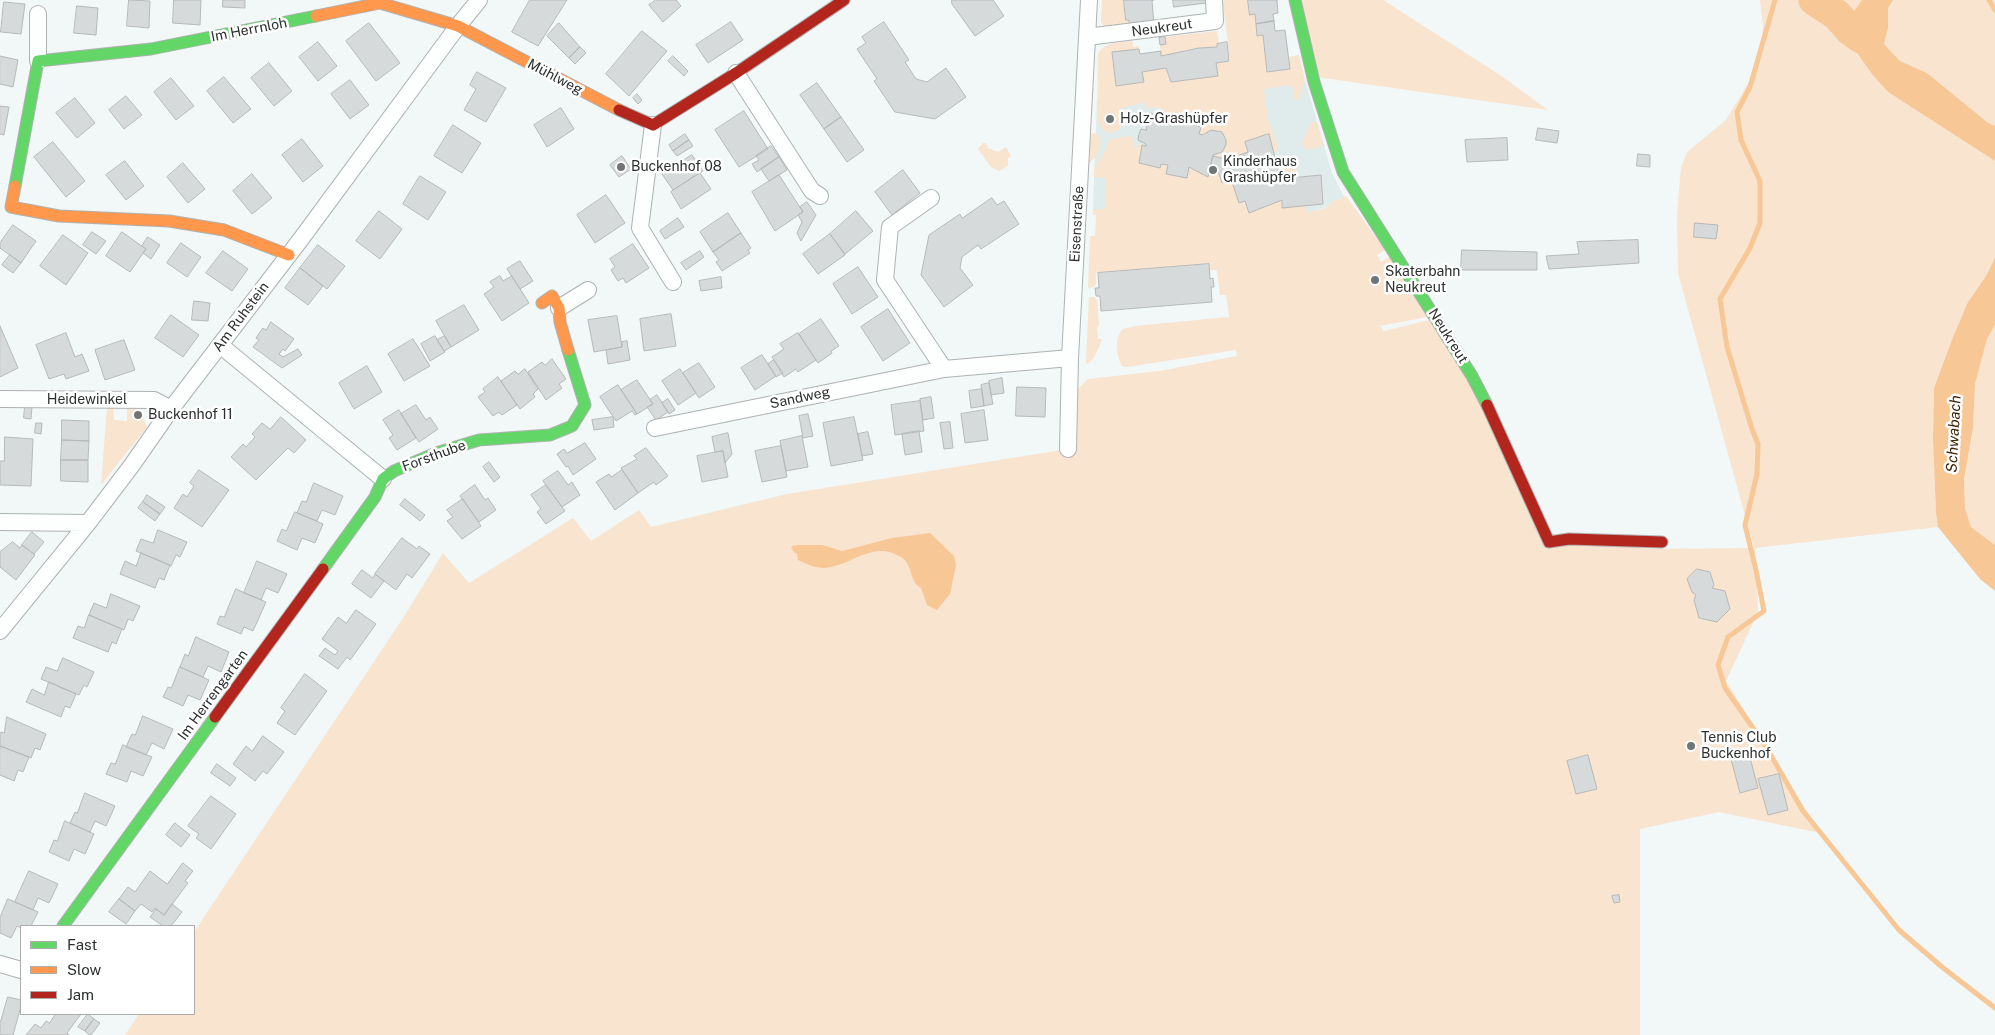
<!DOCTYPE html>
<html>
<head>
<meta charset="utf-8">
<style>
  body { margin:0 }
  #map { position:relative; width:1995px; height:1035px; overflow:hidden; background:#f2f7f7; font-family:"Public Sans",sans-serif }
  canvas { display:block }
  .legend { position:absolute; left:20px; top:925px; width:175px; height:90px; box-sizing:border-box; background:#fff; border:1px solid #abacac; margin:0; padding:6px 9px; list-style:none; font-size:15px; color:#2c2f2f }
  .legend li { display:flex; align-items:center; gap:10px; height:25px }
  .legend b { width:25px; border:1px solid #abacac }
</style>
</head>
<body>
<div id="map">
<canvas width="1995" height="1035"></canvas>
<ul class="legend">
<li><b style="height:6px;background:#63d668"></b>Fast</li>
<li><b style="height:6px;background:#ff974d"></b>Slow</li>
<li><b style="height:6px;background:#b3261e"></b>Jam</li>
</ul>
</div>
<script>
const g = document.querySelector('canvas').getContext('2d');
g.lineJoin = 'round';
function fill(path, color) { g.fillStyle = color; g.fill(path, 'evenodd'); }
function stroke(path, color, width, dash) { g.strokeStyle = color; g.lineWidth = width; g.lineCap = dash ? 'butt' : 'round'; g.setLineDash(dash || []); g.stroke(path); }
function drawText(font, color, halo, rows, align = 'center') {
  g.font = font + ' "Public Sans",sans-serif'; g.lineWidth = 5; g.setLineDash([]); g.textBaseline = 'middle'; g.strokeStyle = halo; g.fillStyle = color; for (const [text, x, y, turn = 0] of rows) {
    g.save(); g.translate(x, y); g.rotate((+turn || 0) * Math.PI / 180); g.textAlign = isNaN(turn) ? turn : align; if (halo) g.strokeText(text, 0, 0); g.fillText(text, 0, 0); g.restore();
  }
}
const built = new Path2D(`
  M1305 80 1332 173 1344 197 1332 202 1328 206 1265 231 1093 209 1097 100Z`);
const green = new Path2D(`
  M1102 0H1124L1126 19 1129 20 1130 27 1105 29 1101 22Z
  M1224 0H1248L1250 15 1255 14 1257 36 1263 35 1267 72 1290 69 1289 57 1299 55 1305 80 1298 100 1294 99 1292 85 1264 89 1268 119 1278 147 1275 152H1274L1268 134 1245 142 1248 152 1226 162 1225 159 1213 156C1225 152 1230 144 1222 132L1211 130 1203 135 1199 134 1201 127 1162 117 1164 109 1151 107 1146 109 1145 102 1119 109 1122 125 1119 130 1109 133 1102 129 1097 120 1098 54C1105 41 1120 43 1132 41L1133 47 1139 46V49L1112 53 1116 86 1143 82 1142 72 1166 68 1171 82 1218 75 1216 63 1230 61 1223 3Z
  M1300 0H1383L1500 75 1548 110 1316 77Z
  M1760 0H1862L1849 18 1833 10 1830 21 1888 92 1995 161V258L1986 276 1968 302 1953 337 1934 388 1933 440 1936 513 1938 527 1755 548 1758 612 1726 681 1820 833 1719 812 1640 829V1035H125L139 1014H194V932L405 615 443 553 469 583 573 518 591 541 639 510 651 527 787 494 1068 449 1069 398 1088 379 1160 371 1237 356 1236 350 1127 367 1122 366C1116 355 1114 338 1123 329L1135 326 1229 317 1226 295H1220L1217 270H1210L1209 264 1096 273V284L1094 287 1088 288 1090 236H1095L1096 215H1093V209H1105L1106 178 1094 177V168L1103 155 1110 139 1130 136 1133 142V147L1137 148 1138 144 1142 145 1139 163 1160 168 1161 164 1168 165 1167 174 1187 178 1189 167 1217 168 1222 182 1231 179 1239 203 1245 201 1249 213 1282 200 1283 208 1306 206 1307 213 1323 209 1328 206 1332 202 1346 196 1385 250 1377 255 1381 262 1391 256 1427 317 1380 326 1384 331 1437 318 1554 541 1660 549 1754 548 1678 273 1677 215 1681 168 1687 152 1726 120 1750 80 1761 52 1763 26Z
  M1893 0H1995V126L1987 122 1927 73 1900 61 1884 44 1888 28V7Z
  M1217 31 1219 44 1217 47 1200 48 1161 56 1160 45 1166 44 1165 37Z
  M1315 122H1317L1323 144 1319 148 1306 149 1303 147 1302 143 1311 123Z
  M1094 133 1099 136 1101 141 1097 156 1090 162 1088 161 1087 141 1090 140 1091 134Z
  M983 143H986L988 148 998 152 1006 147 1011 156 1008 158V166L999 171 991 167 978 149Z
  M1288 155 1292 169H1297L1298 177 1280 179V183L1274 184 1272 180 1275 159Z
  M1089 297H1094L1097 300 1099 325 1097 328 1098 339H1102C1099 347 1095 360 1087 364L1086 362Z
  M1995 325V545L1971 527 1965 508 1964 479 1973 428 1975 384 1987 339Z
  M107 407H113L114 420 127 421V407H137L139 411 134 413 138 420 143 418 147 427 101 485Z`);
const water = new Path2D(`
  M1862 0H1893L1888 8V28L1884 44 1900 61 1927 73 1987 122 1995 126V161L1888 92 1872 74 1849 42V18Z
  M1995 258V325L1987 339 1975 384 1973 428 1964 479 1965 508 1971 527 1995 545V591L1980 579 1938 527 1936 513 1933 440 1934 388 1953 337 1968 302 1986 276Z
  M930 533 954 556 956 565 950 594 937 610 927 605 921 588C908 581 914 565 901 557 874 541 856 562 831 567 819 570 809 565 798 560L796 545H822L842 551 892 538Z`);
const stream = new Path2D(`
  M1775 0 1750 87 1737 112 1741 140 1760 181V223L1750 248 1720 299 1727 347 1752 429 1758 444 1757 474 1745 525 1756 570 1764 611 1728 637 1718 665 1725 688 1765 745 1803 811 1899 930 1942 967 1995 1008
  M1989 0 1995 10
  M794 548 797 551`);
const river = new Path2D(`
  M1814 0 1837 15 1850 30 1861 38`);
const building = new Path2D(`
  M129 0 150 1 149 28 127 26Z
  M174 0H201L200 25 173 23Z
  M223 0H245V8L223 7Z
  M530 0H567L538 46 512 32Z
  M656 0H676L681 6 663 22 649 5Z
  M952 0H993L1004 16 975 36 952 4Z
  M1124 0H1154H1152L1154 25 1130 28 1129 20H1126Z
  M1173 0H1206V3L1174 7Z
  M1248 0H1277L1278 13 1273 14 1274 21 1256 24 1255 14 1250 15Z
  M4 2 25 4 21 34 1 32Z
  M77 6 98 8 96 35 74 33Z
  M1274 21 1275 31 1285 30 1290 69 1267 72 1263 35 1257 36 1256 24Z
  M731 22 743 40 708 63 696 45Z
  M884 22 909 60 905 62 916 79 927 82 946 68 966 97 935 119 895 112 874 81 877 79 857 49 866 43 862 37Z
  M369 23 400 63 376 81 346 41Z
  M559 23 580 47 569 58 547 36Z
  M642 31 667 51 629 96 606 74Z
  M1165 37 1166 44 1160 45 1159 38Z
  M318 42 337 66 318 81 299 57Z
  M1227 42 1229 61 1216 63 1218 76 1171 82 1166 68 1142 72 1144 82 1116 86 1112 52 1139 49 1140 54 1161 51V56L1199 48 1217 47V44Z
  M580 47 586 53 575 64 569 58Z
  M0 56 18 60 13 87 0 84Z
  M673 56 688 71 684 76 668 61Z
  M269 63 292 91 274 106 251 78Z
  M477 72 506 88 486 122 464 110 476 89 470 85Z
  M224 77 251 109 233 123 207 91Z
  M171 78 194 106 176 120 154 92Z
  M350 80 369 105 350 119 331 94Z
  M817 83 841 117 824 129 800 95Z
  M637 94 642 100 638 104 633 98Z
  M126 96 142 115 124 129 109 110Z
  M75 98 95 123 77 138 56 113Z
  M0 106 9 107 4 135 0 134Z
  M561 108 574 129 547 147 534 125Z
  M744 111 768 149 739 167 715 130Z
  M1150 113 1201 127 1199 134 1203 135 1211 130 1222 132 1226 140V145L1222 152 1213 155 1208 177 1189 167 1187 178 1166 174 1168 165 1161 164 1160 168 1139 163 1142 145 1146 146V144L1138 140 1139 134 1141 129 1146 130Z
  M841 117 864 150 847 162 824 129Z
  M453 125 481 143 462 173 434 156Z
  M1538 128 1559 131 1557 143 1536 140Z
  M685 134 689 140 673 151 669 145Z
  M1269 134 1280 177 1272 180 1274 184 1280 183V179L1321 175 1323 204 1282 208V200L1249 213 1245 201 1239 203 1231 179 1222 183 1217 168 1210 166 1213 156 1225 159 1226 162 1231 160V158L1248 152 1245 142Z
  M1507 138 1508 160 1467 162 1465 140Z
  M302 139 323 166 303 182 282 155Z
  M689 140 693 146 677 156 673 151Z
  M53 142 85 181 66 197 34 157Z
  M771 146 779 157 757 172 752 164 759 160 756 156Z
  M1638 154 1650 155V167L1637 166Z
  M692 155 703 171 673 190 662 174Z
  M622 156 631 169 619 177 610 165Z
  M779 157 787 170 769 181 761 169Z
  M125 161 144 186 126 200 106 175Z
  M183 163 205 189 188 203 167 177Z
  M903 170 920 193 892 215 875 192Z
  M700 173 711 189 681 209 671 192Z
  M252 174 272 198 252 214 233 191Z
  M779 175 803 212 775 231 752 192Z
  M420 176 446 192 428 220 403 204Z
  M606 195 625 223 595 243 577 215Z
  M992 198 997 205 1004 201 1019 224 981 249 978 245 962 257 960 268 973 285 944 307 921 275 929 235 960 214 962 218Z
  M807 202 816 215 801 241 797 233 802 222 798 215 803 212 800 207Z
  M379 211 402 229 380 259 356 241Z
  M856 211 873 231 845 254 830 234Z
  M728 213 741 233 713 252 700 232Z
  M678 218 684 227 665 239 660 231Z
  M1695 223 1718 225 1716 239 1694 237Z
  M13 225 36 241 21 263 0 248V243Z
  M92 232 106 241 96 254 83 245Z
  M122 232 146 249 130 272 106 256Z
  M741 233 751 248 748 250 750 253 722 271 716 262 719 260 713 252Z
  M830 234 845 255 818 274 803 254Z
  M63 235 88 253 66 285 40 266Z
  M148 237 160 245 151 259 143 253 146 249 142 246Z
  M1638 240 1639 263 1549 269 1546 256 1579 254 1577 242Z
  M181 243 201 257 187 277 167 263Z
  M633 244 649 268 626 283 623 278 618 281 611 270 615 267 610 259Z
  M318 245 345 266 327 289 300 268Z
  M1462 250 1537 252V270H1461Z
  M223 251 248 269 232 291 206 273Z
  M700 251 704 257 686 270 681 263Z
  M10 255 21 263 13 273 2 265Z
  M520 261 533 281 520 289 507 269Z
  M1209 264 1210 279 1213 278 1214 287H1211L1212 302 1101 311 1100 296H1096L1095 288H1099L1098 273Z
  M858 267 878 297 852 314 833 284Z
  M300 268 323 286 308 305 285 288Z
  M500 276 503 281 512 276 529 303 502 321 484 294 494 287 490 282Z
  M721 277 722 288 701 291 699 281Z
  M194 301 210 303 208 321 192 320Z
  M464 305 479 330 451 347 436 321Z
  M888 309 910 343 883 361 861 327Z
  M671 314 676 346 644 351 640 319Z
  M171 315 199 335 183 357 155 338Z
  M617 316 622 347 594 352 588 320Z
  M821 319 839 346 831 351 832 353 818 363 799 334Z
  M271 322 294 339 285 351 283 349 279 354 283 357 298 349 302 355 282 368 253 347 259 340 256 338 263 328 266 330Z
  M0 326 18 368 0 377Z
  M66 333 75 357 82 354 89 371 66 379 64 374 49 379 36 345Z
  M798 333 816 360 798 372 796 369 784 377 772 357 784 349 780 344Z
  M435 336 445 352 430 361 421 344Z
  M445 336 451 347 444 351 437 340Z
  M413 339 430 366 404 381 388 354Z
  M124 340 135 370 105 380 95 350Z
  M627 341 630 360 608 364 606 350 622 347V342Z
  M762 355 776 376 755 390 741 368Z
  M552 359 566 379 559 384 562 388 546 400 528 372 542 362 545 365Z
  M774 360 783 373 776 377 768 364Z
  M699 363 715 387 699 398 683 373Z
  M367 366 382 392 354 409 339 383Z
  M525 369 538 389 533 394 535 397 520 409 501 381 515 371 518 374Z
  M680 369 696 393 678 405 662 381Z
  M498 377 517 405 502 415 499 412 493 416 478 397 485 392 483 389Z
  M1002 378 1004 393 991 395 989 381Z
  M637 380 653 404 637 414 621 390Z
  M989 383 993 404 984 406 981 385Z
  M618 385 637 414 635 415 632 411 616 421 600 397Z
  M1017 387 1046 388 1045 417 1016 416Z
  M982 389 984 406 971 408 969 391Z
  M657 395 668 412 656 420 647 407 653 404 650 400Z
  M931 397 934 418 923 420 920 399Z
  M668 399 675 410 669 414 662 403Z
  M920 401 924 431 895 435 891 405Z
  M416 405 426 420 430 417 438 429 419 442 401 414Z
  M25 406 32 407 31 419 24 418Z
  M399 410 416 438 397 450 389 438 393 435 383 420Z
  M984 410 988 440 965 443 961 414Z
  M139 411 142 418 138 420 134 413Z
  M808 414 813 436 803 438 799 416Z
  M281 417 306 440 294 453 288 448 256 480 231 457 243 444 246 447 255 437 252 434 262 423 270 429Z
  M613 417 614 427 594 430 592 420Z
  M854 417 863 460 831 466 823 423Z
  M62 420 89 421V441L62 440Z
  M950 422 953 448 944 449 940 423Z
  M36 423H42L41 434 35 433Z
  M919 431 922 452 905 455 902 434Z
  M868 432 873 454 862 456 858 434Z
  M728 433 732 454 725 463 723 451 715 452 712 437Z
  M802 436 808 467 786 471 780 441Z
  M5 437 33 439 31 486 0 485V461H4Z
  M62 440 89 441 88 460H61Z
  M585 443 596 459 573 475 568 466 566 467 557 454 564 449 567 453Z
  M781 446 787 477 762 482 755 451Z
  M646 448 668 476 656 485 654 482 638 493 621 468 637 459 634 456Z
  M723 451 728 477 702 482 697 456Z
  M61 460H88V482L61 481Z
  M489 462 500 477 494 482 483 467Z
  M199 470 229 490 202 527 174 508 183 494 187 497 194 486 190 483Z
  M622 470 638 493 615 510 596 482 609 474 611 477Z
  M558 471 568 485 572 482 580 495 562 507 543 481Z
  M314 483 343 496 335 515 322 510 317 521 297 513 302 501 306 502Z
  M475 485 485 500 488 498 496 510 479 522 460 496Z
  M546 485 565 511 546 524 537 512 541 509 531 495Z
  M147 495 165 507 160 514 143 502Z
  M405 499 425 515 420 521 400 505Z
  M463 499 481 526 462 539 447 521 453 517 447 510Z
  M143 502 160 514 155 521 138 508Z
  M295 512 323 524 315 543 302 538 297 550 277 541 282 529 286 531Z
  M158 530 187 542 180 557 176 555 171 566 136 551 141 539 153 543Z
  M32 532 44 542 34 554 22 545Z
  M402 538 417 549 419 546 430 554 412 578 407 574 396 590 375 574Z
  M13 542 20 548 22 545 35 555 16 580 0 567V552Z
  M141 553 170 565 164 580 159 578 155 588 120 574 125 561 136 566Z
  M257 561 287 574 278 593 266 588 261 600 244 593Z
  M1697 569 1710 572 1714 585 1712 588 1725 591 1730 609 1717 622 1699 618 1694 600 1696 595 1692 592 1687 579Z
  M362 570 373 578 375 574 384 581 371 598 352 584Z
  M236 589 266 602 253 631 244 627 241 634 217 624 220 616 224 617Z
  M111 594 140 606 133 621 128 619 124 630 89 615 94 603 106 608Z
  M356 610 376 624 350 660 347 657 338 669 319 656 325 648 335 655 338 651 322 639 338 617 346 623Z
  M89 615 122 629 116 644 112 642 108 652 73 638 78 626 84 628Z
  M196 637 229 652 221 672 208 666 203 677 180 667 185 654 188 656Z
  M63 658 94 672 87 687 84 685 79 695 41 679 46 667 57 671Z
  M180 667 209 680 200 700 188 695 183 706 163 697 168 687 171 688Z
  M305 674 327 691 295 735 277 723 285 711 281 708Z
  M49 682 76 694 70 708 65 706 61 717 26 702 32 689 44 695Z
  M143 716 173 729 164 749 152 743 146 755 126 747 132 734 135 735Z
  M7 717 46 734 40 750 35 748 31 758 0 746V734L1 732 4 733Z
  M263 736 284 752 267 774 263 771 255 781 233 764 246 746 252 751Z
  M123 745 152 757 143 776 131 771 127 782 106 774 111 763 115 764Z
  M0 746 29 757 23 772 18 770 14 781 0 775Z
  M1749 754 1758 788 1740 793 1731 759Z
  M1588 755 1597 789 1576 794 1567 761Z
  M217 764 236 778 230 786 211 773Z
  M1779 774 1788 810 1768 815 1758 779Z
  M85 793 115 806 106 826 95 821 90 832 70 823 75 812 77 813Z
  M211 796 236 814 211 849 196 838 199 834 188 826Z
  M65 821 94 834 85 854 74 849 69 861 49 852 54 840 57 841Z
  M175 823 190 835 181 847 166 835Z
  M183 863 193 871 185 881 188 883 164 915 155 908 152 912 141 904 135 911 119 899 128 887 135 892 150 871 167 884Z
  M29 871 58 884 49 903 38 898 33 910 15 902Z
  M1619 895 1620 902 1614 903 1612 896Z
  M8 899 38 912 31 926 21 928 17 926 11 938 0 933V918Z
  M119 899 135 911 126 924 109 912Z
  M172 904 182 912 171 926H163L150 917 156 909 164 915Z
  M8 997 21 1000V1006L13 1035H0V1024Z
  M56 1014H81L67 1033 69 1035H26L35 1024 41 1028 46 1021 49 1023Z
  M88 1014 94 1019 85 1031 78 1027Z
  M94 1019 100 1023 91 1035H89L85 1031Z`);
const street = new Path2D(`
  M1087 37 1215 21 1214 0
  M38 61V14
  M736 73 812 191 820 196
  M653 125 640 228 673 282
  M931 198 890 227 885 280 944 369
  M559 308 588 290
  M220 345 383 479
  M0 399 154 400 171 409
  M655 428 944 369 1070 358
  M1068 449 1070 358 1089 0
  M0 522 88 523
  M0 631 88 523 132 465 171 409 301 239 458 26 479 0
  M0 964 21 970`);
const fast = new Path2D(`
  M1295 0 1314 82 1343 172 1472 376 1487 405
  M15 186 38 61 151 49 316 16
  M323 569 375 497 383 479 394 471 436 453 479 440 550 435 572 426 585 405 568 350
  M63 926 215 717`);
const slow = new Path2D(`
  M316 16 380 3 458 26 619 110
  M15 186 11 207 59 216 169 221 224 230 289 255
  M542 303 552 296 559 308 560 322 568 350`);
const jam = new Path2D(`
  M619 110 653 125 736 73 844 0
  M1487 405 1549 542 1569 539 1662 542
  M215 717 323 569`);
const markers = [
  [1110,119,5,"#717575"],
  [621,167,5,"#717575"],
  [1213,170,5,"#717575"],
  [1375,280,5,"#717575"],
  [138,415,5,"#717575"],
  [1691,746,5,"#717575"]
];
const streetNames = [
  ["Neukreut",1162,28,-8],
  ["Im Herrnloh",249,30,-11],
  ["Mühlweg",555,77,28],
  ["Eisenstraße",1077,224,-87],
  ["Am Ruhstein",241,317,-53],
  ["Neukreut",1448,336,58],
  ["Sandweg",800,398,-12],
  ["Heidewinkel",87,400],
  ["Forsthube",434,456,-20],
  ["Im Herrengarten",213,695,-54]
];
const poiNames = [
  ["Holz-Grashüpfer",1120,119],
  ["Kinderhaus",1223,162],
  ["Grashüpfer",1223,178],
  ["Buckenhof 08",631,167],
  ["Skaterbahn",1385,272],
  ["Neukreut",1385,288],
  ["Buckenhof 11",148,415],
  ["Tennis Club",1701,738],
  ["Buckenhof",1701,754]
];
const waterNames = [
  ["Schwabach",1954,434,-87]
];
fill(built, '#e0eceb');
fill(green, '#f8e4cf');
fill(water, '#f8c796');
stroke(stream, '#f8c796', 5);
stroke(river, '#f8c796', 31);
fill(building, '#d7dada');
stroke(building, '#b6b9b9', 1);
stroke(street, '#afb2b2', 18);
stroke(fast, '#afb2b2', 13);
stroke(slow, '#afb2b2', 13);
stroke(jam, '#afb2b2', 13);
stroke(street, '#fdfefe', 16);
stroke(fast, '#63d668', 11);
stroke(slow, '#ff974d', 11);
stroke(jam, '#b3261e', 11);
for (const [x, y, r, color] of markers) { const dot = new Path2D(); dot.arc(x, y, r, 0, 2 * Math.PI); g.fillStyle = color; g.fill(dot); stroke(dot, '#fff', 2); }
drawText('14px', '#2c2f2f', '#fff', streetNames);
drawText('14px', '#2c2f2f', '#fff', poiNames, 'left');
drawText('italic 15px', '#412506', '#fff', waterNames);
</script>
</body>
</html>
